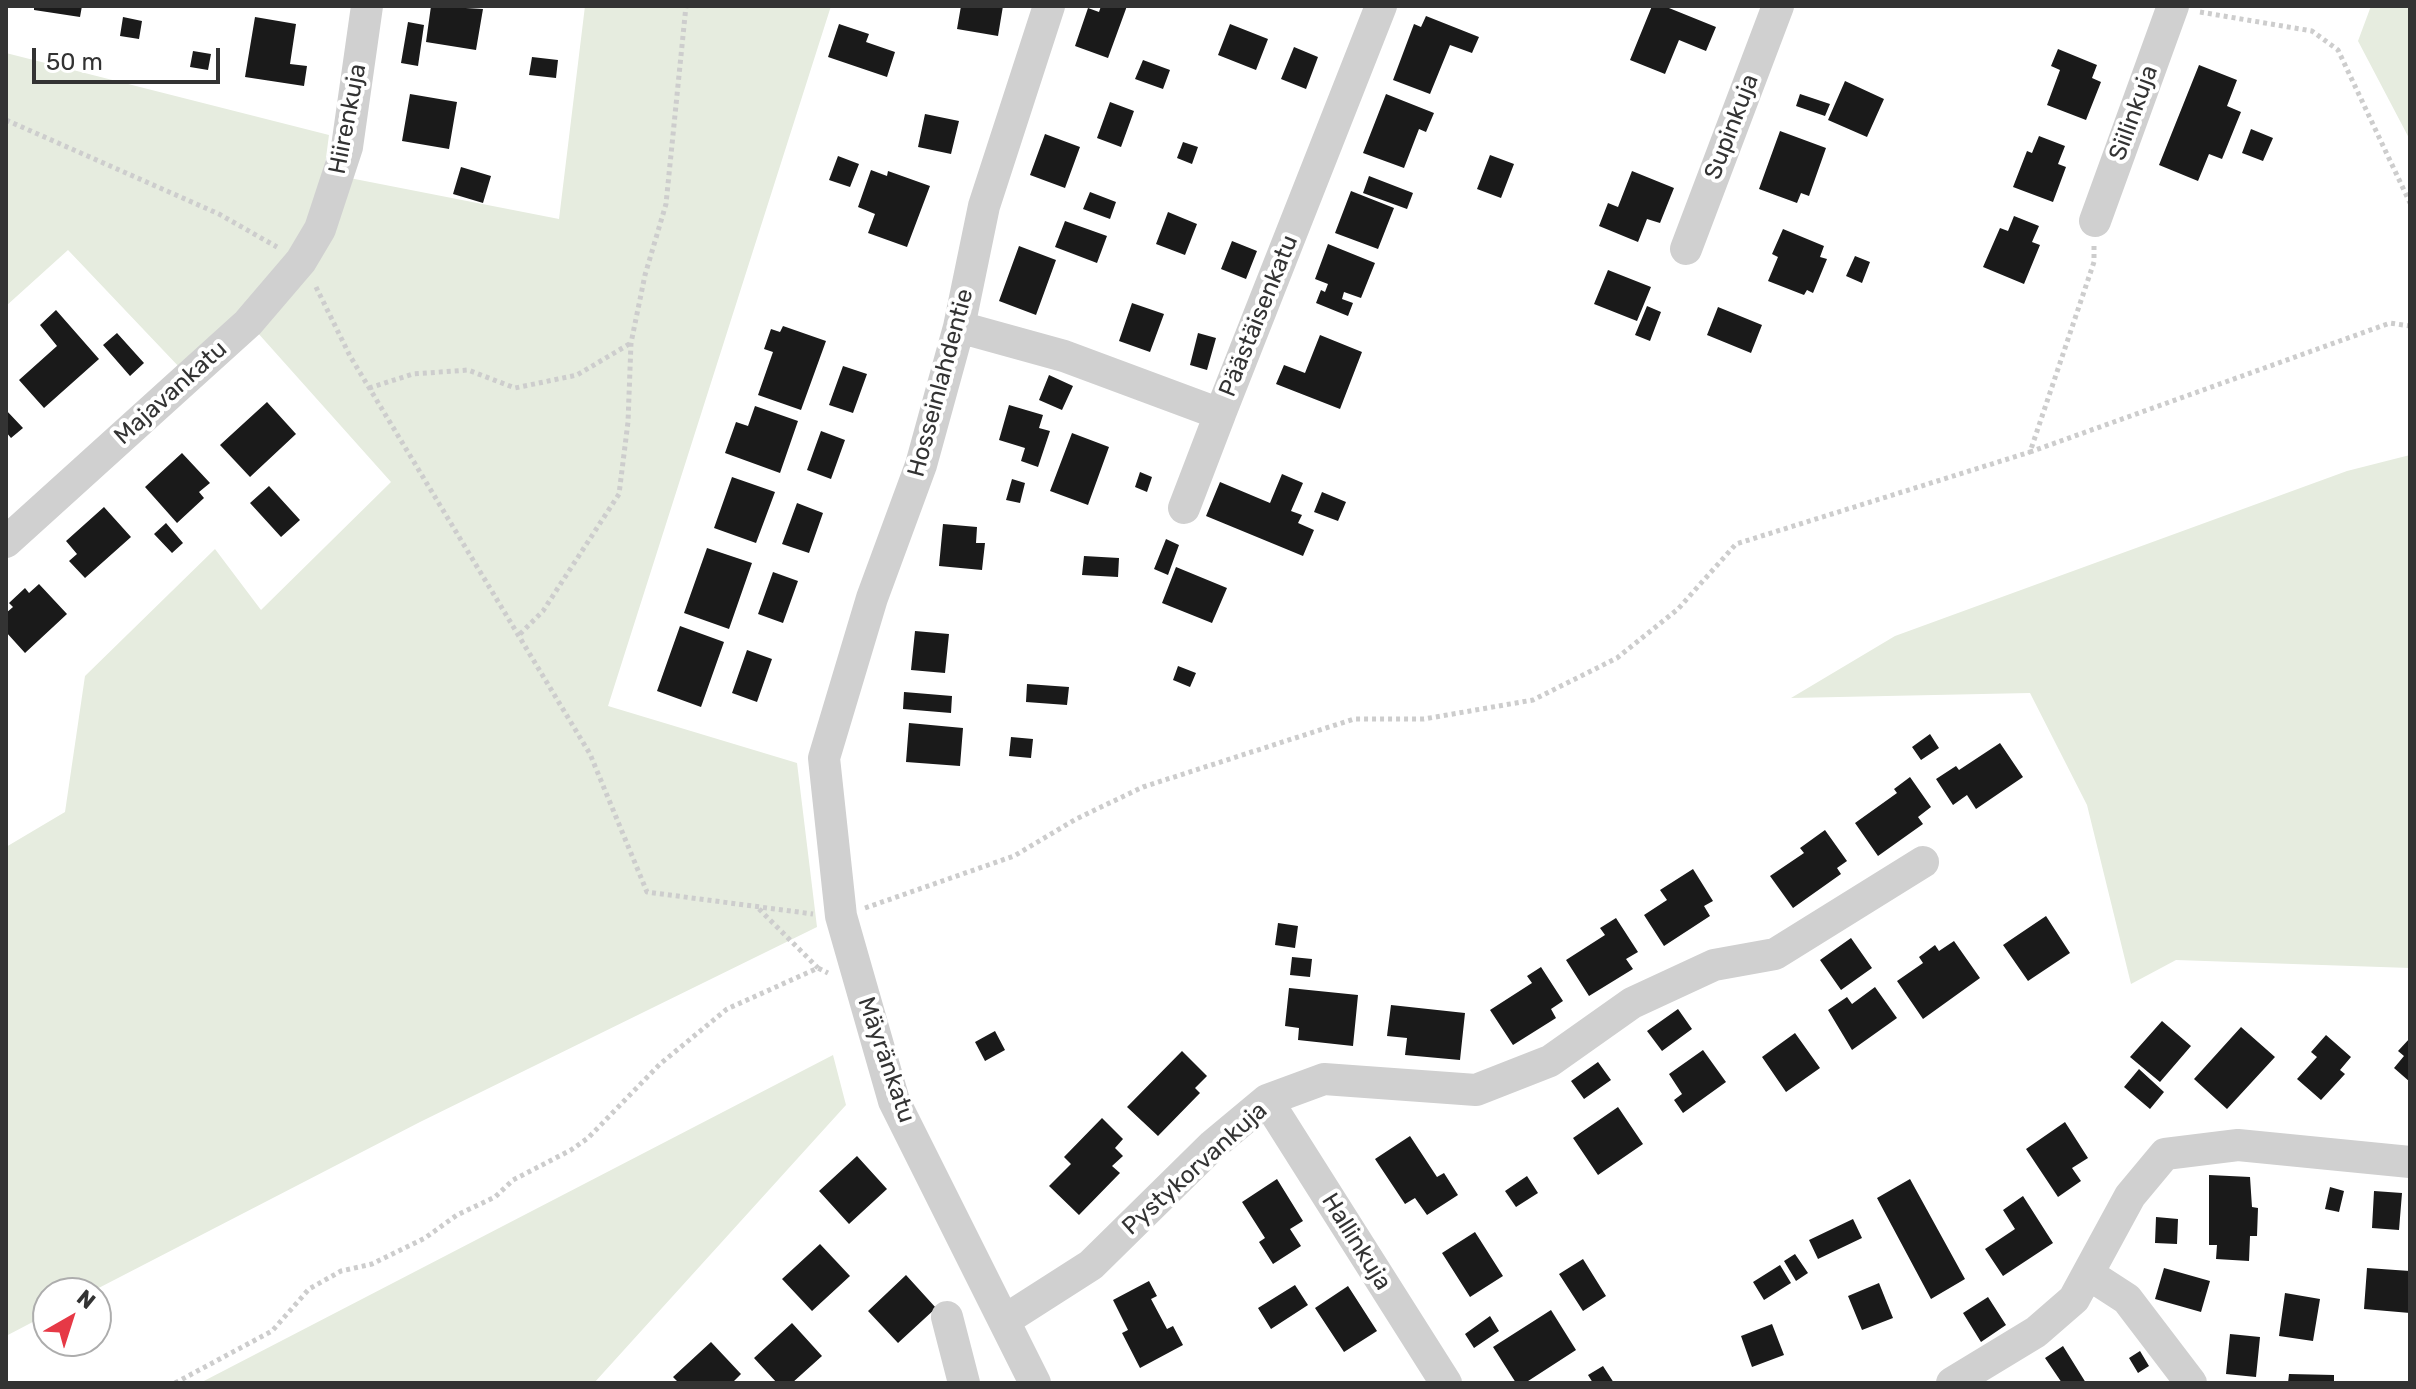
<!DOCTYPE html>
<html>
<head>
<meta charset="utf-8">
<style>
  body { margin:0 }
  #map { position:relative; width:2416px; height:1389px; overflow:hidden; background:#fff; font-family:Rubik,sans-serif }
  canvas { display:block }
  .frame { position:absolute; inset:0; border:8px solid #333; pointer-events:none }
  .north { position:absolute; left:32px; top:1277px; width:80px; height:80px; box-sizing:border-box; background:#fff; border:2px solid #adadad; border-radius:50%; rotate:39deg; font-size:22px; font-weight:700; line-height:32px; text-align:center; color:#333 }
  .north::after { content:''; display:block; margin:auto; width:28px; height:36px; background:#e63946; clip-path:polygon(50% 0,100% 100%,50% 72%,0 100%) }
  .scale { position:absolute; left:32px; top:48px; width:188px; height:36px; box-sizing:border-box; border:4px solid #333; border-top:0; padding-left:10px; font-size:24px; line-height:28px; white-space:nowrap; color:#333; -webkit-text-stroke:6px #fff; paint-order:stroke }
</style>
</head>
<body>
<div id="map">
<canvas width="2416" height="1389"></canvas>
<div class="frame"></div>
<div class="north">N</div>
<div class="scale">50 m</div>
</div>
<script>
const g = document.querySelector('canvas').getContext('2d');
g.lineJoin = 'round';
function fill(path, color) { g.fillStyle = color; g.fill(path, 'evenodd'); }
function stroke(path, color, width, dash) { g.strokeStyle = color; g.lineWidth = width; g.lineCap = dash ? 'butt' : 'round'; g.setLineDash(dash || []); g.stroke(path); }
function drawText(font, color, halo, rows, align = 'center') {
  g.font = font + ' Rubik,sans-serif'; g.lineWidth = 8; g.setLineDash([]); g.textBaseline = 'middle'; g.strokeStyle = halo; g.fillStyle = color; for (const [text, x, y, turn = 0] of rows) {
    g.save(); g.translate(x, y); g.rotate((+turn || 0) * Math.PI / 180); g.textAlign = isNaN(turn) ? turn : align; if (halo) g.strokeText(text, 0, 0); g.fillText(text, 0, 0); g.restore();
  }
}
const green = new Path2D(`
  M585 6H831L608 706 797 763 817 927 420 1122 89 1293H48V1314L6 1336V847L65 812 85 676 215 549 261 610 391 482 240 313 181 369 68 250 6 306V53L329 135 324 173 559 219Z
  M2371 6H2410V140L2358 41Z
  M2410 455V968L2176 960 2131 984 2087 805 2030 693 1791 698 1895 636 2347 471Z
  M833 1055 846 1105 594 1383H200Z`);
const building = new Path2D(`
  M34 6H82L80 17 34 10Z
  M431 6 483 9 476 50 426 42Z
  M961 6H1003L998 36 957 29Z
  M1101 6H1127L1108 58 1075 46 1088 8 1099 12Z
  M1652 6H1664L1716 27 1706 51 1679 40 1665 74 1630 60Z
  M1426 16 1479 37 1472 53 1450 45 1430 94 1393 80 1414 24 1421 27Z
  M123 17 142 21 139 39 120 36Z
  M255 17 296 24 290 64 307 66 304 86 245 77Z
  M408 22 424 25 418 66 401 63Z
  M839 24 869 34 866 42 895 52 887 77 828 57Z
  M1230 24 1268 39 1256 70 1218 55Z
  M1294 47 1318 57 1306 89 1281 79Z
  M2058 49 2097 65 2092 78 2101 82 2086 120 2047 105 2060 70 2051 66Z
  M193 51 211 54 208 70 190 67Z
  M532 57 558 60 556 78 529 75Z
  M1143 60 1170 70 1163 89 1135 79Z
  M2199 65 2237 80 2227 106 2241 112 2222 159 2209 154 2198 181 2159 165Z
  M1845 81 1884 99 1867 137 1828 120Z
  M410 94 457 102 449 149 402 141Z
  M1386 94 1434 113 1426 132 1419 129 1404 168 1363 153Z
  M1800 94 1830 104 1825 116 1796 106Z
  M1110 102 1134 111 1121 147 1097 138Z
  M925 114 959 121 951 154 918 147Z
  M2251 129 2273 138 2263 161 2242 153Z
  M1780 131 1826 148 1809 196 1801 193 1797 203 1759 189Z
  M1045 134 1080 147 1065 188 1030 175Z
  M2039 136 2065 146 2058 164 2066 167 2053 202 2013 187 2027 151 2032 153Z
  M1183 142 1198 147 1192 164 1177 158Z
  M1490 155 1514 164 1501 198 1477 189Z
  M838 156 859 164 850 187 829 180Z
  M461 167 491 176 483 203 453 194Z
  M871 170 887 176 888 171 930 186 907 247 868 233 875 214 858 207Z
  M1632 171 1674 188 1660 223 1647 219 1638 242 1599 226 1608 203 1618 207Z
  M1369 176 1413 193 1407 209 1363 193Z
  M1351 191 1394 208 1378 249 1335 233Z
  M1090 192 1116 202 1110 219 1083 209Z
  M1168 212 1197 224 1185 255 1156 244Z
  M2014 216 2039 226 2032 242 2040 245 2024 284 1983 267 2000 228 2008 231Z
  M1065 221 1107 236 1097 263 1055 247Z
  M1783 229 1824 246 1820 257 1827 259 1813 293 1807 290 1804 295 1768 281 1778 257 1772 254Z
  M1232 241 1257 251 1246 279 1221 269Z
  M1328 244 1375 263 1361 298 1344 292 1342 299 1353 303 1348 316 1316 303 1321 290 1325 292 1328 284 1315 279Z
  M1019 246 1056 260 1036 315 999 301Z
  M1855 256 1870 262 1862 283 1846 276Z
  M1608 270 1651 287 1637 321 1594 304Z
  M1132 303 1164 314 1150 352 1119 341Z
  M1647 306 1661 312 1650 341 1635 335Z
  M1718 307 1762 325 1751 353 1707 335Z
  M56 310 99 359 44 408 19 380 57 346 40 325Z
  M783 326 826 341 801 410 758 395 773 352 764 349 771 329 780 332Z
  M117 333 144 363 130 376 103 345Z
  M1198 333 1216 338 1207 370 1190 365Z
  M1320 335 1362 352 1340 409 1276 384 1284 365 1305 373Z
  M843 366 867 374 853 413 829 405Z
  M1049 375 1073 386 1062 410 1039 400Z
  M267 402 296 434 250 477 220 445Z
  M1009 405 1043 415 1039 428 1050 431 1038 467 1021 461 1025 448 999 440Z
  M755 406 798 421 780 473 725 453 736 422 748 426Z
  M6 410 23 428 11 438 6 432Z
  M821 431 845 440 831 479 807 470Z
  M1072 433 1109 447 1088 505 1050 491Z
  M182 453 210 483 199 492 204 498 177 523 145 487Z
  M1140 472 1152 477 1147 492 1135 487Z
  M1282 474 1303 483 1291 511 1302 515 1298 523 1314 530 1303 556 1206 516 1220 482 1270 503Z
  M732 477 775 492 756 543 714 528Z
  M1012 479 1025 483 1020 503 1006 500Z
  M269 486 300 520 281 537 250 503Z
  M1322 492 1346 502 1338 521 1314 512Z
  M797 503 823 513 809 553 782 544Z
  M104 507 131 537 85 578 69 561 77 554 66 541Z
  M166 523 183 543 172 553 154 534Z
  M943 524 977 527 976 543H985L982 570 939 566Z
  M1166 539 1179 545 1168 575 1154 569Z
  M707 548 752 563 729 629 684 613Z
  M1084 556 1119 558 1118 577 1082 575Z
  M1176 567 1227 588 1212 623 1162 603Z
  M773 572 798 581 783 623 758 614Z
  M39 584 67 614 25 653 6 632V613L13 607 9 603 25 588 29 593Z
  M680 626 724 642 701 707 657 691Z
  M915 631 949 634 945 673 911 670Z
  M747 650 772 659 757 702 732 693Z
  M1178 666 1196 673 1190 687 1173 680Z
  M1027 684 1069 687 1067 705 1026 702Z
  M904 692 952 696 951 713 903 709Z
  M909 723 963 728 960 766 906 762Z
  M1930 734 1939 748 1921 760 1912 747Z
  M1011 737 1033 739 1031 758 1009 756Z
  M2000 743 2023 777 1976 809 1967 795 1953 805 1936 779 1956 766 1959 770Z
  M1910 777 1931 807 1918 817 1923 824 1878 856 1855 823 1897 793 1894 789Z
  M1825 830 1847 861 1837 868 1841 874 1793 908 1770 876 1804 853 1800 848Z
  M1693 869 1713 901 1704 906 1710 916 1664 946 1644 915 1667 900 1660 890Z
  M2046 916 2070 953 2028 981 2003 945Z
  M1616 918 1638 952 1626 959 1633 969 1589 996 1566 960 1605 935 1600 928Z
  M1278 923 1298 926 1295 948 1275 945Z
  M1851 938 1872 968 1841 990 1820 960Z
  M1954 941 1980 978 1923 1019 1897 981 1923 963 1919 957 1935 945 1939 951Z
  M1292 957 1312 959 1310 977 1290 975Z
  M1541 967 1563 1001 1551 1009 1556 1018 1513 1045 1490 1010 1532 983 1527 976Z
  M1875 987 1897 1018 1852 1050 1828 1010 1847 997 1852 1004Z
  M1289 988 1358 995 1353 1046 1298 1040 1299 1028 1285 1026Z
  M1391 1005 1465 1013 1460 1060 1405 1055 1407 1038 1387 1036Z
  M1678 1009 1692 1029 1662 1051 1647 1031Z
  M2162 1021 2191 1046 2160 1082 2130 1057Z
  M2241 1027 2275 1057 2227 1109 2194 1079Z
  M995 1031 1005 1050 985 1061 975 1042Z
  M1795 1033 1820 1068 1786 1092 1762 1057Z
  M2326 1035 2351 1057 2340 1070 2345 1074 2321 1100 2297 1079 2317 1057 2311 1052Z
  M2410 1038V1082L2394 1068 2404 1056 2398 1051Z
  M1703 1050 1726 1082 1683 1113 1674 1100 1682 1094 1669 1074Z
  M1182 1051 1207 1076 1195 1088 1200 1093 1158 1136 1127 1107Z
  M1598 1062 1611 1080 1584 1099 1571 1081Z
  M2139 1069 2164 1092 2150 1109 2124 1087Z
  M1618 1107 1643 1144 1598 1175 1573 1138Z
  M1102 1118 1123 1139 1115 1148 1123 1156 1112 1166 1120 1173 1079 1215 1049 1186 1071 1164 1064 1157Z
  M2065 1122 2088 1158 2072 1168 2081 1181 2058 1197 2026 1149Z
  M1410 1136 1437 1177 1444 1173 1458 1195 1427 1215 1415 1198 1405 1204 1375 1159Z
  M857 1156 887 1189 849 1224 819 1191Z
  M2209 1175 2250 1177 2252 1207 2258 1208 2257 1236H2250L2249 1261 2216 1259 2217 1245H2209Z
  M1527 1176 1538 1193 1516 1207 1505 1191Z
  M1277 1179 1303 1221 1290 1229 1301 1246 1273 1264 1259 1242 1265 1238 1242 1202Z
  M1910 1179 1965 1279 1931 1299 1877 1198Z
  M2330 1187 2344 1191 2339 1212 2325 1209Z
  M2374 1191 2402 1193 2399 1230 2372 1228Z
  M2023 1196 2053 1243 2003 1276 1985 1249 2015 1229 2003 1210Z
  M2156 1217 2178 1219 2177 1244 2155 1243Z
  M1853 1219 1862 1238 1818 1259 1809 1240Z
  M1475 1232 1503 1276 1470 1297 1442 1253Z
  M820 1244 850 1276 812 1311 782 1279Z
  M1795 1254 1808 1273 1796 1281 1784 1261Z
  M1583 1259 1606 1296 1583 1311 1559 1274Z
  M1780 1265 1791 1283 1764 1300 1753 1282Z
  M2164 1268 2210 1281 2201 1312 2155 1299Z
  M2367 1268 2410 1271V1313L2364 1309Z
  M906 1275 936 1308 898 1343 868 1311Z
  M1149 1281 1157 1296 1151 1299 1167 1329 1173 1326 1183 1345 1140 1368 1122 1333 1128 1330 1113 1300Z
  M1879 1283 1893 1318 1862 1330 1848 1296Z
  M1295 1285 1308 1305 1271 1329 1258 1308Z
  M1348 1286 1377 1331 1344 1352 1315 1308Z
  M2285 1293 2320 1299 2313 1341 2279 1336Z
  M1988 1297 2006 1325 1981 1342 1963 1313Z
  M1551 1310 1576 1350 1525 1383H1516L1493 1347Z
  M1490 1316 1499 1331 1474 1348 1465 1334Z
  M792 1323 822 1356 792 1383H777L754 1358Z
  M1772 1324 1784 1355 1752 1367 1741 1336Z
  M2230 1334 2260 1337 2256 1377 2226 1374Z
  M711 1342 741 1374 732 1383H679L673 1377Z
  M2063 1346 2086 1383H2062L2045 1358Z
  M2140 1351 2149 1366 2138 1373 2129 1358Z
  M1603 1366 1614 1383H1593L1588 1375Z
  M2289 1374 2334 1375V1383H2288Z`);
const path = new Path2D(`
  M2200 12 2312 31 2338 50 2410 203
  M6 120 219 214 277 247
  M2094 246V262L2030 452 2390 323 2410 326
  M316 287 350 356 590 754 647 892 813 914
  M369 388 413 374 468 370 515 388 577 375 631 343
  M520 634 543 611 619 494 628 422 631 343 645 275 666 204 686 6
  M865 908 1014 856 1076 819 1143 787 1354 719H1424L1533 700 1617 658 1678 609 1736 544 2030 452
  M759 909 818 968
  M175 1383 272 1331 309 1289 341 1271 372 1264 425 1238 457 1215 495 1197 513 1180 571 1150 588 1138 660 1064 727 1009 818 968 828 973`);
const minor = new Path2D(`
  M2095 221 2173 6
  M1686 249 1778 6
  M959 327 1064 356 1220 414 1381 6
  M1184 508 1220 414
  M6 542 248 323 301 261 320 229 347 147 367 6
  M1267 1100 1446 1383
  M2090 1275 2127 1299 2191 1383
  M947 1317 964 1383
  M1005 1320 1091 1265 1213 1145 1267 1100 1324 1079 1476 1090 1550 1061 1632 1003 1714 965 1775 954 1923 862
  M1035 1383 894 1101 841 916 824 758 872 598 921 465 959 327 984 206 1049 6
  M1952 1383 2036 1332 2074 1299 2130 1196 2165 1154 2238 1145 2410 1162`);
const streetNames = [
  ["Siilinkuja",2134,113,-70],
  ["Hiirenkuja",348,119,-79],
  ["Supinkuja",1732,127,-69],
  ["Päästäisenkatu",1259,316,-68],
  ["Hosseinlahdentie",941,383,-75],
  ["Majavankatu",171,393,-42],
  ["Mäyränkatu",886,1060,71],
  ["Pystykorvankuja",1195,1169,-42],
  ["Hallinkuja",1356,1242,58]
];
fill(green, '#e6ecdf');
fill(building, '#1a1a1a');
stroke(path, '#cdcdcd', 5, [4, 4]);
stroke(minor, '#d0d0d0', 32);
drawText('24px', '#333', '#fff', streetNames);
</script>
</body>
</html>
